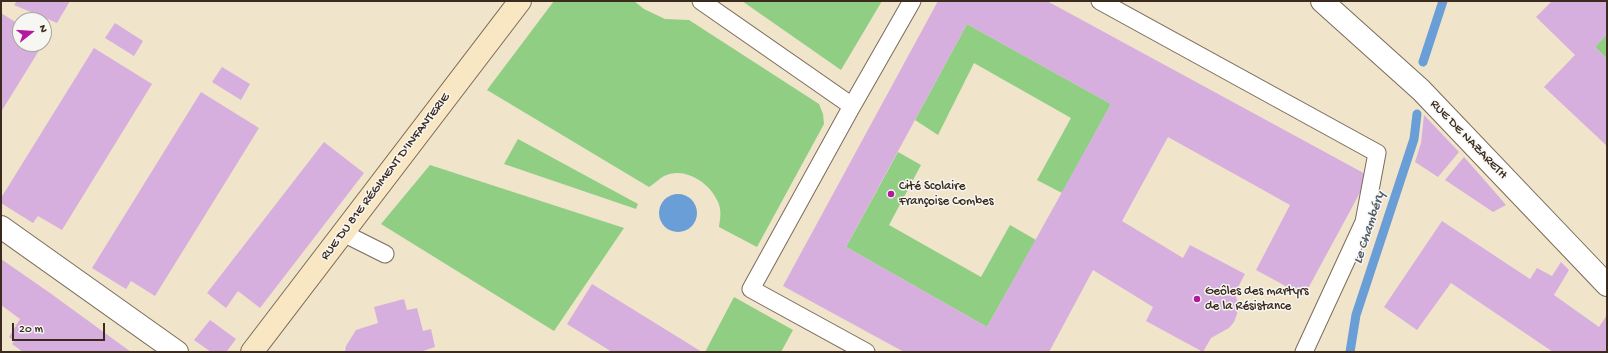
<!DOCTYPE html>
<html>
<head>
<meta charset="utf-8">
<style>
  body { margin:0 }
  #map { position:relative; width:1608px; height:353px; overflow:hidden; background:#f0e4ca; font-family:"Gochi Hand",sans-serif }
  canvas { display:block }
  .frame { position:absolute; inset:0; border:2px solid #3b2a1e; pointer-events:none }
  .north { position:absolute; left:12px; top:12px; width:40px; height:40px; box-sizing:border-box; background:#f6f6f2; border:1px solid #aba49d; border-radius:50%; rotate:73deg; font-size:11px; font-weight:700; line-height:16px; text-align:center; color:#3b2a1e }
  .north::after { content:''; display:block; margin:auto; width:14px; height:18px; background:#b5179e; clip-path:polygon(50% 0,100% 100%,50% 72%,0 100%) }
  .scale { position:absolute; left:12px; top:323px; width:93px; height:18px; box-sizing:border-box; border:2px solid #3b2a1e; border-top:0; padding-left:5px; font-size:12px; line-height:14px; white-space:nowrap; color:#3b2a1e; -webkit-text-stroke:3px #f6f6f2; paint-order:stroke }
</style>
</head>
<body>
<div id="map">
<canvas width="1608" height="353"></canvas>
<div class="frame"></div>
<div class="north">N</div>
<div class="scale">20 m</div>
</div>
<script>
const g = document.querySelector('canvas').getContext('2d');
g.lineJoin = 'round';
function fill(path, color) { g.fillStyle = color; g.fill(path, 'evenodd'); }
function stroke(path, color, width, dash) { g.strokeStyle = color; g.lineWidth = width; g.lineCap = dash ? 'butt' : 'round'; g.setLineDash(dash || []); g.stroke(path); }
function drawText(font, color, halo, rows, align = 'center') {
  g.font = font + ' "Gochi Hand",sans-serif'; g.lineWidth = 3; g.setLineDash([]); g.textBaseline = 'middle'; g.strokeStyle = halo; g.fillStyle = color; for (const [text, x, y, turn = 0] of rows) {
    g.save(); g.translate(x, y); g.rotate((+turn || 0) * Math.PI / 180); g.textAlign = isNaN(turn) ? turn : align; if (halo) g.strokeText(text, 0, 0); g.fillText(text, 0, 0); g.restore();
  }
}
const green = new Path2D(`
  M554 1H634L644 9 665 19 689 20 819 104 823 114 824 124 757 247 719 227C720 219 722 211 718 202 710 183 685 166 664 176 659 179 654 184 649 187L487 90Z
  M742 1H882L841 70Z
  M967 24 1111 104 1062 193 1037 180 1071 118 974 63 938 135 915 120Z
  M1607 34V59L1595 47Z
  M518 139 638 204 636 209 504 164Z
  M898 152 921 165 889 225 981 277 1010 225 1036 240 987 327 846 247Z
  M430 165 624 228 554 331 381 224Z
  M734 297 793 330 781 352H705Z`);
const water = new Path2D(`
  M659 213a19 19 0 1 1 38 0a19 19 0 1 1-38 0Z`);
const stream = new Path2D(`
  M1423 62 1443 1
  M1350 352 1356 315 1414 139 1417 114`);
const building = new Path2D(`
  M17 1H70L57 23 14 5Z
  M938 1H1047L1369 176 1304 296 1256 270 1290 205 1168 137 1122 221 1183 258 1190 245 1245 274 1235 293 1238 304 1237 314 1234 322 1229 328 1211 338 1203 352 1146 321 1153 307 1093 270 1049 352H904L783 286ZM967 24 1111 104 987 327 846 247Z
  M1552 1H1607V34L1595 47 1607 59V146L1544 87 1575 55 1536 17Z
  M1 13 20 25V44H43L1 112Z
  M115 23 143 41 134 56 105 38Z
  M94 48 152 84 62 230 38 216 33 223 1 203V198Z
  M222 67 250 84 241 100 212 82Z
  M201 92 259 128 155 296 131 281 126 289 92 268Z
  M1424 115 1459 152 1438 177 1415 162 1421 143Z
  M324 142 364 173 260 308 238 291 226 308 207 293Z
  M1464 157 1487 183 1506 205 1493 212 1445 180Z
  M1442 221 1530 279 1537 268 1552 276 1561 262 1569 270 1554 295 1599 327 1607 315V352H1553L1451 283 1417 330 1384 307Z
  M1 259 50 293 131 352H23L12 344 14 341 9 337 20 319 1 305Z
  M592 284 702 352H612L567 324Z
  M404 299 407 310 417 308 423 331 431 329 435 347 420 352H341L345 351 346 346 356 330 378 323 374 307Z
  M210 320 236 339 227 351 211 352 194 340Z`);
const lane = new Path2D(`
  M701 1 852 106 912 1
  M1100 1 1377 153 1364 222 1304 352
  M852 106 751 289 866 352
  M343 233 385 254`);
const street = new Path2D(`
  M1322 1 1421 90 1607 285
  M1 227 177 352`);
const secondary = new Path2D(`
  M252 352 520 1`);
const markers = [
  [891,194,4,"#b5179e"],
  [1197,299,4,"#b5179e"]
];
const streetNames = [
  ["RUE DE NAZARETH",1468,140,46],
  ["RUE DU 81E RÉGIMENT D'INFANTERIE",386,177,-53]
];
const poiNames = [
  ["Cité Scolaire",899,187],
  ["Françoise Combes",899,202],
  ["Geôles des martyrs",1205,292],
  ["de la Résistance",1205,307]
];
const waterNames = [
  ["Le Chambéry",1370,228,-72]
];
fill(green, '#90ce84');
fill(water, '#699ed6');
stroke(stream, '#699ed6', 9);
fill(building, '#d6afdf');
stroke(lane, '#7a6b5a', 19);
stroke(street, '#7a6b5a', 24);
stroke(secondary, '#7a6b5a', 24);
stroke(lane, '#fff', 17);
stroke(street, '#fff', 22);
stroke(secondary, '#f9e7c3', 22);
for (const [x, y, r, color] of markers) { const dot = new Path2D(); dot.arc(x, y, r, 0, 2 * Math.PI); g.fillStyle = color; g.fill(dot); stroke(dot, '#f6f6f2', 1.5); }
drawText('13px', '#3b2a1e', '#f6f6f2', streetNames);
drawText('13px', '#3b2a1e', '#f6f6f2', poiNames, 'left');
drawText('italic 14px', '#4d5868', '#f6f6f2', waterNames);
</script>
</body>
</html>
